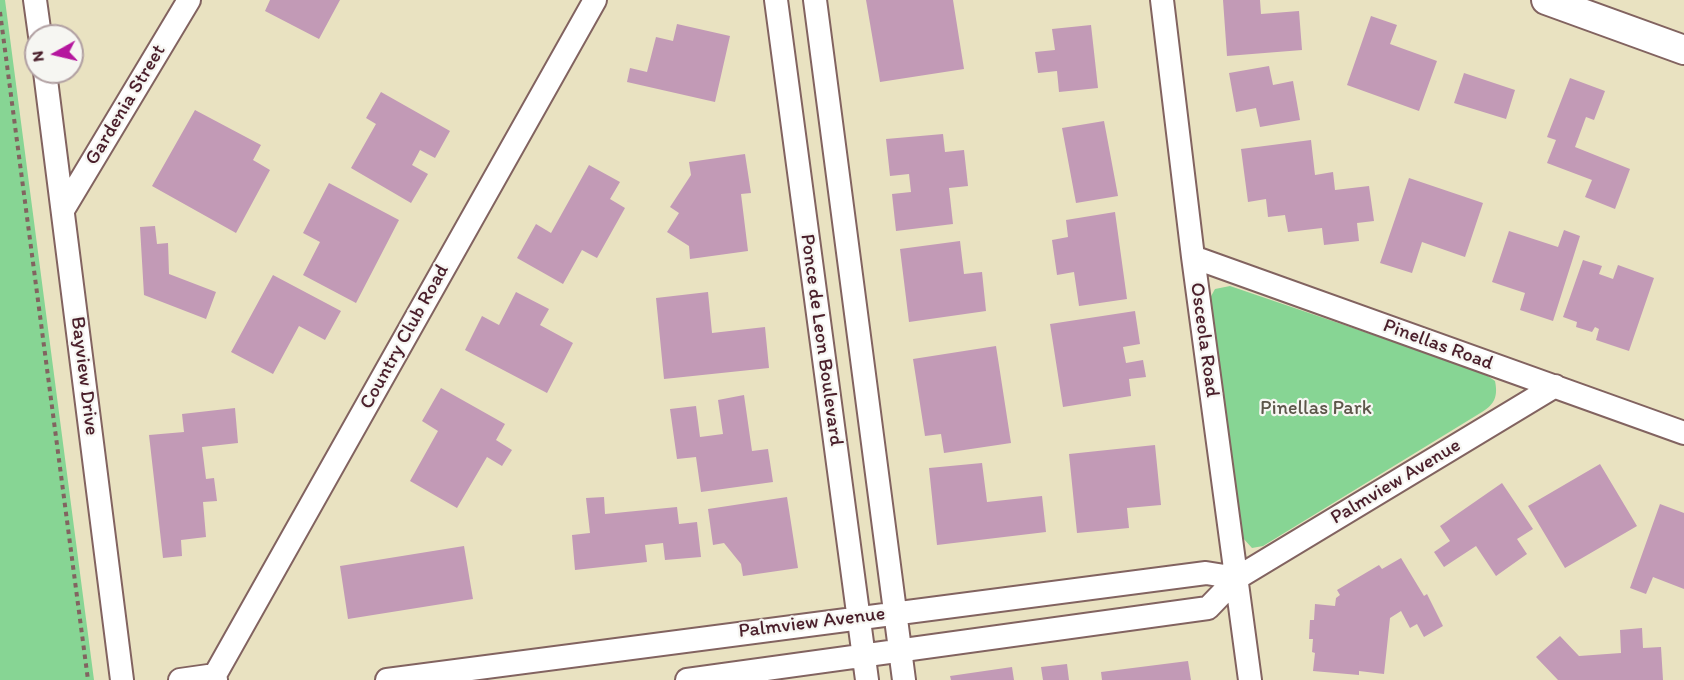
<!DOCTYPE html>
<html>
<head>
<meta charset="utf-8">
<style>
  body { margin:0 }
  #map { position:relative; width:1684px; height:680px; overflow:hidden; background:#e9e2c1; font-family:Itim,sans-serif }
  canvas { display:block }
  .north { position:absolute; left:24px; top:24px; width:60px; height:60px; box-sizing:border-box; background:#f6f6f2; border:2px solid #b1a0a2; border-radius:50%; rotate:262deg; font-size:16px; font-weight:700; line-height:24px; text-align:center; color:#4a1f2b }
  .north::after { content:''; display:block; margin:auto; width:21px; height:27px; background:#b5179e; clip-path:polygon(50% 0,100% 100%,50% 72%,0 100%) }
</style>
</head>
<body>
<div id="map">
<canvas width="1684" height="680"></canvas>
<div class="north">N</div>
</div>
<script>
const g = document.querySelector('canvas').getContext('2d');
g.lineJoin = 'round';
function fill(path, color) { g.fillStyle = color; g.fill(path, 'evenodd'); }
function stroke(path, color, width, dash) { g.strokeStyle = color; g.lineWidth = width; g.lineCap = dash ? 'butt' : 'round'; g.setLineDash(dash || []); g.stroke(path); }
function drawText(font, color, halo, rows, align = 'center') {
  g.font = font + ' Itim,sans-serif'; g.lineWidth = 4.5; g.setLineDash([]); g.textBaseline = 'middle'; g.strokeStyle = halo; g.fillStyle = color; for (const [text, x, y, turn = 0] of rows) {
    g.save(); g.translate(x, y); g.rotate((+turn || 0) * Math.PI / 180); g.textAlign = isNaN(turn) ? turn : align; if (halo) g.strokeText(text, 0, 0); g.fillText(text, 0, 0); g.restore();
  }
}
const green = new Path2D(`
  M0 0H5L94 680H0Z
  M1230 286 1482 372 1495 381C1498 396 1495 404 1482 412L1263 546 1252 548 1242 537 1209 300 1215 289Z`);
const building = new Path2D(`
  M270 0H340L319 39 265 11Z
  M866 0H953L964 69 880 82Z
  M1223 0H1260L1261 14 1299 11 1302 50 1227 56Z
  M1371 16 1397 25 1390 44 1437 61 1419 111 1347 85Z
  M677 24 730 36 715 102 627 82 630 68 647 72 656 37 673 41Z
  M1091 25 1098 88 1059 92 1057 71 1038 73 1035 52 1055 50 1052 29Z
  M1269 66 1273 85 1293 81 1300 120 1260 127 1256 108 1236 112 1229 73Z
  M1464 73 1515 90 1506 119 1454 103Z
  M1570 78 1605 91 1594 120 1586 117 1575 147 1630 169 1615 209 1585 197 1592 180 1547 163 1556 140 1547 137Z
  M381 92 450 131 435 158 420 150 412 165 428 174 411 203 351 168 376 124 366 118Z
  M195 110 261 145 253 160 270 170 236 233 152 186Z
  M1104 121 1118 196 1076 203 1062 128Z
  M943 134 945 152 964 150 968 186 949 188 953 224 896 231 892 194 911 192 909 174 890 176 886 139Z
  M1311 140 1315 175 1333 172 1335 190 1369 186 1374 221 1357 223 1359 241 1324 245 1322 228 1288 232 1285 215 1268 217 1266 199 1248 202 1241 149Z
  M745 154 751 193 741 194 748 251 690 259 689 246 667 232 679 213 670 207 691 175 689 162Z
  M589 165 620 182 610 199 625 208 597 258 582 250 563 284 517 258 536 224 551 233Z
  M1409 178 1483 203 1465 257 1422 242 1412 273 1380 263Z
  M329 183 399 220 356 303 303 275 320 242 303 233Z
  M1115 212 1127 299 1079 306 1074 272 1057 275 1052 240 1068 237 1066 220Z
  M155 226 157 244 168 243 169 274 216 292 206 319 144 295 140 227Z
  M1564 230 1580 236 1553 321 1520 310 1525 293 1492 282 1509 231 1558 247Z
  M960 241 964 274 982 272 986 311 909 322 900 249Z
  M1583 260 1602 266 1599 274 1613 279 1618 265 1654 278 1629 351 1596 340 1599 329 1595 327 1592 332 1576 327 1577 322 1563 317Z
  M273 275 341 311 325 340 299 326 273 374 231 352Z
  M516 292 549 309 540 325 573 343 547 393 465 350 482 316 499 325Z
  M708 292 712 333 765 327 769 368 664 379 656 298Z
  M1135 311 1140 344 1123 347 1126 363 1143 360 1146 377 1129 379 1131 396 1063 407 1050 324Z
  M996 346 1011 443 944 453 941 434 925 436 913 359Z
  M441 388 505 424 496 440 512 450 502 466 487 457 457 508 410 481 438 431 422 421Z
  M744 395 752 451 768 449 773 482 701 492 696 457 677 459 670 409 696 406 700 437 723 434 718 400Z
  M235 408 238 443 202 447 206 479 214 478 217 501 203 502 206 537 181 540 182 556 163 558 149 435 184 432 182 414Z
  M1155 445 1161 505 1127 508 1129 528 1077 533 1069 454Z
  M982 463 987 502 1042 496 1046 532 937 545 929 468Z
  M1600 464 1637 526 1565 568 1528 506Z
  M1502 483 1533 529 1517 539 1527 554 1496 576 1476 546 1444 567 1434 552 1450 541 1440 526Z
  M604 497 605 514 677 507 679 524 697 522 701 557 665 560 663 543 645 545 647 562 575 570 572 535 590 533 586 498Z
  M787 497 798 568 743 576 741 564 724 543 713 545 708 509Z
  M1660 504 1684 513V589L1653 577 1646 594 1630 588Z
  M464 546 473 599 348 619 340 566Z
  M1401 558 1424 596 1427 594 1443 626 1424 637 1417 624 1410 628 1401 611 1390 618 1384 674 1359 671V675L1313 671 1315 653 1312 652 1313 639H1309L1310 620H1314L1315 604 1335 606 1336 598 1340 595 1337 590 1379 565 1382 569Z
  M1642 628 1643 648 1661 647 1663 680H1558L1536 657 1560 636 1579 656 1621 653 1620 630Z
  M1188 661 1191 680H1102L1101 672Z
  M1067 664 1069 680H1043L1041 667Z
  M1012 667 1014 680H951L950 676Z`);
const path = new Path2D(`
  M0 12 88 680`);
const minor = new Path2D(`
  M35 0 40 36
  M776 0 867 680
  M815 0 904 680
  M1162 0 1193 257 1250 680
  M45 72 122 680
  M63 210 189 0
  M1193 257 1684 433
  M215 675 595 0
  M180 680 215 675 216 680
  M387 680 1206 573 1237 578
  M687 680 1208 608 1237 578 1555 386`);
const tertiary = new Path2D(`
  M1546 0 1684 50`);
const streetNames = [
  ["Gardenia Street",126,105,-59],
  ["Country Club Road",405,337,-61],
  ["Ponce de Leon Boulevard",821,340,82],
  ["Osceola Road",1204,340,82],
  ["Pinellas Road",1438,345,20],
  ["Bayview Drive",84,376,83],
  ["Palmview Avenue",1396,482,-31],
  ["Palmview Avenue",812,623,-7]
];
const parkNames = [
  ["Pinellas Park",1316,409]
];
fill(green, '#87d594');
fill(building, '#c29ab6');
stroke(minor, '#826360', 26);
stroke(tertiary, '#826360', 32);
stroke(path, '#826360', 4, [4.5, 4.5]);
stroke(minor, '#fff', 22);
stroke(tertiary, '#fff', 28);
drawText('20px', '#4a1f2b', '#f6f6f2', streetNames);
drawText('20px', '#5c564a', '#f6f6f2', parkNames);
</script>
</body>
</html>
